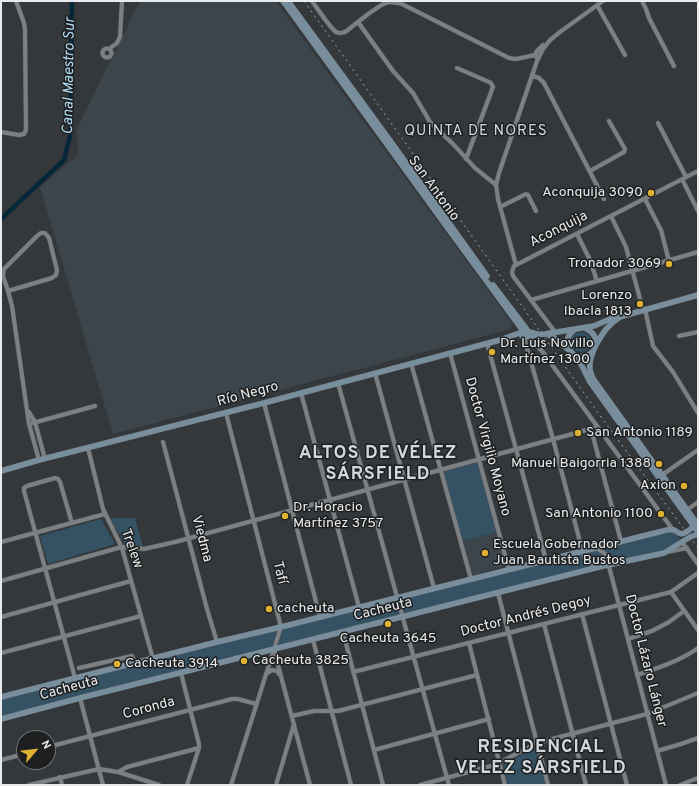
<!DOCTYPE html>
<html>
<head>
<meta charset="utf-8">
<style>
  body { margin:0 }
  #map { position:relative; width:699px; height:786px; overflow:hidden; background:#34383a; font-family:Overpass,sans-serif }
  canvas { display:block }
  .frame { position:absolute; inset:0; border:2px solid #e8eaec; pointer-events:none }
  .north { position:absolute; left:16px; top:730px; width:40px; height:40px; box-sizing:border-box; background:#1d1f20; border:1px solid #6e7072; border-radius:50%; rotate:62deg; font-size:11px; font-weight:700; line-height:16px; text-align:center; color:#e8eaec }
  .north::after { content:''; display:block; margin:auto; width:14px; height:18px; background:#deb133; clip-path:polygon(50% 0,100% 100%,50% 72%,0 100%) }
</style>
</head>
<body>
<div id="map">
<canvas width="699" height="786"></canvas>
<div class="frame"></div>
<div class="north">N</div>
</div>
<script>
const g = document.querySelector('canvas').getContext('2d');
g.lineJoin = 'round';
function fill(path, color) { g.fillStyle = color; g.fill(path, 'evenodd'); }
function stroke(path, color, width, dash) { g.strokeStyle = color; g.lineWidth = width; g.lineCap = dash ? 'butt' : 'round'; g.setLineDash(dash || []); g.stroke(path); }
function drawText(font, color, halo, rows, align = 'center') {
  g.font = font + ' Overpass,sans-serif'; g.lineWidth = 3; g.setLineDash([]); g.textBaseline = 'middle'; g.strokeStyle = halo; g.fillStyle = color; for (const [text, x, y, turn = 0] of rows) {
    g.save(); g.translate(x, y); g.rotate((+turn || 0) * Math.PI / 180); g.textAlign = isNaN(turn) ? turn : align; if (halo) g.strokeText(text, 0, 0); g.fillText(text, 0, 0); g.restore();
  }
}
const built = new Path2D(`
  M140 1H276L322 65 512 323 511 329 113 434 40 187 78 155 77 128Z
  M497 532 506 566 472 575 463 541Z`);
const green = new Path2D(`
  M571 342a10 10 0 1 1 20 0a10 10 0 1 1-20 0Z
  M478 462 497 532 462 541 443 471Z
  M110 518H135L143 547 124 543Z
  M101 519 115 544 48 564 40 536Z
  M673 530 682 542 668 551 1 719V697Z
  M536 747 546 785H508L503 765Z`);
const canal = new Path2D(`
  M1 219 64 160 70 136 72 1`);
const street = new Path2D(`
  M312 1C317 8 330 28 336 32 339 34 341 33 345 32 355 25 378 4 389 2 393 2 398 3 402 4L509 58 516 59 535 55
  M642 1 646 9 649 18 674 66
  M597 5 625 55
  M358 22 393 71 413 93 430 122 454 145 475 168 496 185
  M549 41 560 32 603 1
  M102.5 53a4.5 4.5 0 1 1 9 0a4.5 4.5 0 1 1-9 0Z
  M109 49 117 43 120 37 122 1
  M536 57 535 55 537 51 543 45
  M457 68 489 82 491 83 493 87 466 159
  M533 76 539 78 544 83 604 199
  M658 123 686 177
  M1 132 19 135 24 134 26 130 25 30 24 23 16 1
  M590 171 624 152 625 149 609 121
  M682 179 698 211
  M645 199 661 230 669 261
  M500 207 526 194 528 195 536 211
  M611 216 626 247 643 310
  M577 234 590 260 597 281
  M516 265 498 199 496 185 499 173 537 61 543 49 551 39
  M8 291 3 276 4 269 37 236 41 233H45L49 238 57 270 56 275 52 278 8 291 12 306 29 424 39 460
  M531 300 698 252
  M645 309 653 346 673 372 698 413
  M555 332 513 276 512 272 514 266 698 171
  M529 336 536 345 542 351 673 530
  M679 336 698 332
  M526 337 525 341 553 439 584 557 589 563 600 566
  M487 343 516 449 546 560
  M450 353 509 570
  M411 363 471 579
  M375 373 434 588
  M338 383 449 785
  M301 393 359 607
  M264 403 320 617
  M29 412 35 422 45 459
  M226 413 281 627 231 785
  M29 424 95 406
  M591 429 621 541
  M163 442 207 609 217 642
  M88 448 103 509 122 548 153 659
  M662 475 698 450
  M687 510 698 502
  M72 523 60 482 58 479 55 478 27 486 24 488V491L75 678
  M1 542 105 514
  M682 542 698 564
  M596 548 604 553 606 555 666 785
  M667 552 687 548
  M1 581 118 548 126 547 144 549 175 542 598 427
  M671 592 698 630
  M498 593 548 785
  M582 614 627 785
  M1 617 131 581
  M544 624 586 785
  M343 632 383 785
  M628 639 652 631 669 622 684 611
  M313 640 351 785
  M469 643 505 785
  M274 650 310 785
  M1 653 141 616
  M79 668 132 656 135 663
  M353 672 671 592 698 573
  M181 673 199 744V748L187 785
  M266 674 272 670 277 671 280 675
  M637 675C658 668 680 661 698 648
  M80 698 103 785
  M292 716 314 711H338L477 675
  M48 747 232 699H238L256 704
  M374 750 489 719
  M657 751 681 744 698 738
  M1 760 24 754
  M118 772 127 767 199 748
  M60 777 62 785
  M29 785 99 769 118 772 159 785
  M276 785 294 724
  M420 785 495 765 537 743 647 714 698 693
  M680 785 698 778`);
const secondary = new Path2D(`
  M283 1 449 230 521 328 523 331 522 334 525 336
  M288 1 389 139 487 276
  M493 285 528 331
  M574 330C557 343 576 366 591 353 594 351 596 346 596 342 596 335 591 331 585 328
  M547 334 553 337 569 350
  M522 336C530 338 537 334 545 334L594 326 610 319 623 316 698 295
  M596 345C603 332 608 325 620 317
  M593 352C589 362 588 370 594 380L698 525
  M573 354 581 364 590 382 698 532
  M1 471 39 460 264 403 500 340 525 331 537 334
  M1 697 217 642 281 627 663 531C666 530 670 529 674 530 678 532 681 536 686 532 691 530 693 526 697 523
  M1 719 80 698 603 566 664 553 690 537 698 534`);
const rail = new Path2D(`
  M304 1 604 421 698 548`);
const markers = [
  [651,193,4,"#deb133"],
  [669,264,4,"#deb133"],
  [640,304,4,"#deb133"],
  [492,352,4,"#deb133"],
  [578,433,4,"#deb133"],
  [659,464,4,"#deb133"],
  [684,486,4,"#deb133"],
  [661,514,4,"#deb133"],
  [285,516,4,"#deb133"],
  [485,553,4,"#deb133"],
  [269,609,4,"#deb133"],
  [388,624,4,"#deb133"],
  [244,661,4,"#deb133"],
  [117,664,4,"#deb133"]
];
const streetNames = [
  ["San Antonio",433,189,54],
  ["Aconquija",559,230,-27],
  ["Río Negro",248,395,-15],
  ["Doctor Virgilio Moyano",487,447,75],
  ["Viedma",201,539,75],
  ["Trelew",131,549,70],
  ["Tafí",279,573,76],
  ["Cacheuta",383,610,-14],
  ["Doctor Andrés Degoy",526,617,-14],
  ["Doctor Lázaro Lánger",645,661,76],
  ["Cacheuta",69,689,-15],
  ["Coronda",149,709,-15]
];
const poiNames = [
  ["Aconquija 3090",643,193,"right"],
  ["Tronador 3069",661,264,"right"],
  ["Lorenzo",632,296,"right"],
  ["Ibacla 1813",632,312,"right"],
  ["Dr. Luis Novillo",500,344],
  ["Martínez 1300",500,360],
  ["San Antonio 1189",586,433],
  ["Manuel Baigorria 1388",651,464,"right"],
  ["Axion",676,486,"right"],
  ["Dr. Horacio",293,508],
  ["Martínez 3757",293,524],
  ["San Antonio 1100",653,514,"right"],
  ["Escuela Gobernador",493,545],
  ["Juan Bautista Bustos",493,561],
  ["cacheuta",277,609],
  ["Cacheuta 3645",388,639,"center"],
  ["Cacheuta 3825",252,661],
  ["Cacheuta 3914",125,664]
];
const waterNames = [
  ["Canal Maestro Sur",70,76,-89]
];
const neighbourhoodNames = [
  ["QUINTA DE NORES",476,132]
];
const districtNames = [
  ["ALTOS DE VÉLEZ",378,454],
  ["SÁRSFIELD",378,475],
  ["RESIDENCIAL",541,748],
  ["VELEZ SÁRSFIELD",541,769]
];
fill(built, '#3c454b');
fill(green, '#355265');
stroke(canal, '#05273a', 4.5);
stroke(street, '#515456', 5);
stroke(secondary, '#515456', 6);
stroke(street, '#7d8083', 4);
stroke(secondary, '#788e9c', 5.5);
stroke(rail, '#a0a3a5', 1, [2, 4]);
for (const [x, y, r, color] of markers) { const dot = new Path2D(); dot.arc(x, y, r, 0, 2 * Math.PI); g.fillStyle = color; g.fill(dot); stroke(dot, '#1d1f20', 1.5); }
drawText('14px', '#e8eaec', '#1d1f20', streetNames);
drawText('14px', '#e8eaec', '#1d1f20', poiNames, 'left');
drawText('italic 15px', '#b2dbf6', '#1d1f20', waterNames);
g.letterSpacing = '1px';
drawText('15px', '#d3d7da', '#1d1f20', neighbourhoodNames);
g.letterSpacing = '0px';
g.letterSpacing = '1px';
drawText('bold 18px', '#d3d7da', '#1d1f20', districtNames);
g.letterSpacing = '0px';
</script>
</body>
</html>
